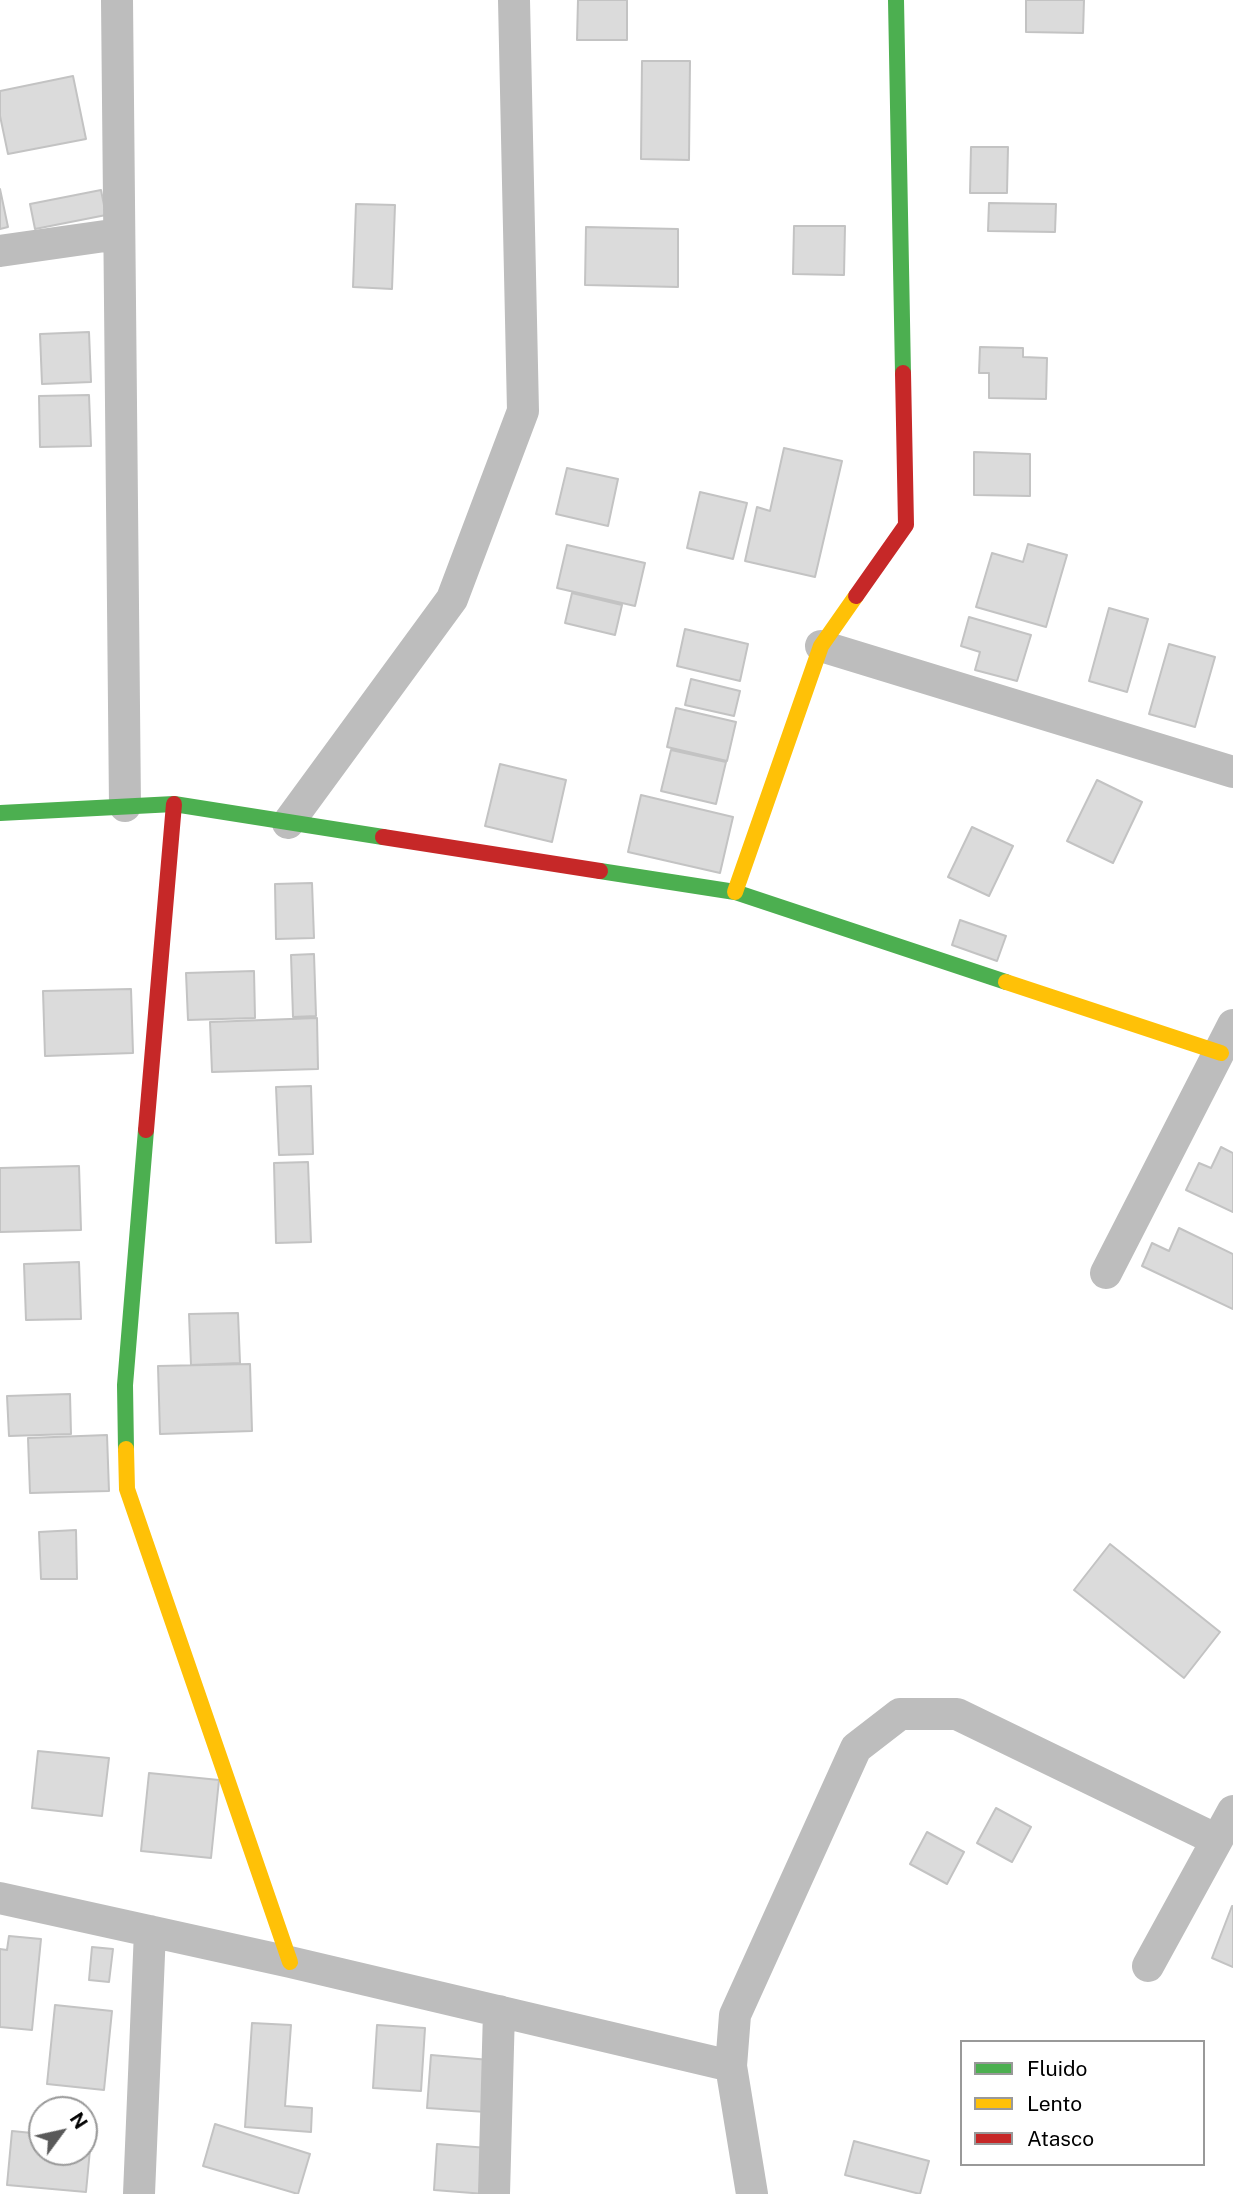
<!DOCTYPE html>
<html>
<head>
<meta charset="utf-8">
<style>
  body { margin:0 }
  #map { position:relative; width:1233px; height:2194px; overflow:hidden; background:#fff; font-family:"Public Sans",sans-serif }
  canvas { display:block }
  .legend { position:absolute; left:960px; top:2040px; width:245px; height:126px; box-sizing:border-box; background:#fff; border:2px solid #999; margin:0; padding:9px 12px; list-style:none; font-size:21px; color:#000 }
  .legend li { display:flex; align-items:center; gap:14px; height:35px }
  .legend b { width:35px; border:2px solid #999 }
  .north { position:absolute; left:28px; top:2096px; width:70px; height:70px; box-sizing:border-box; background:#fff; border:2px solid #999; border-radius:50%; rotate:57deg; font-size:19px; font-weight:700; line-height:28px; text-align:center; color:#000 }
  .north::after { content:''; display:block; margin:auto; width:24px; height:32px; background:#595959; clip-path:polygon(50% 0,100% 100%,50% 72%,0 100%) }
</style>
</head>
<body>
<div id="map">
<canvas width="1233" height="2194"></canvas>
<ul class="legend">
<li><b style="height:9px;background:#4caf50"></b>Fluido</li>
<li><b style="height:9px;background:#ffc107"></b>Lento</li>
<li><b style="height:9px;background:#c62828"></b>Atasco</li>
</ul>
<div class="north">N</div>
</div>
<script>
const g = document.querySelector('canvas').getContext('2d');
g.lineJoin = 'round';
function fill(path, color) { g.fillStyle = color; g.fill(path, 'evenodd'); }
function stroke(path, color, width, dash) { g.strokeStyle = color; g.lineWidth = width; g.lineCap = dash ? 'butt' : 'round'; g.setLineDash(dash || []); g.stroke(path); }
const building = new Path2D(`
  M578 0H627V40H577Z
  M1026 0H1084L1083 33 1026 32Z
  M642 61H690L689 160 641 159Z
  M73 76 86 139 8 154 0 116V91Z
  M971 147H1008L1007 193H970Z
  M0 189 8 227 0 229Z
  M101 190 106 215 35 229 30 204Z
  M989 203 1056 204 1055 232 988 231Z
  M356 204 395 205 392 289 353 287Z
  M794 226H845L844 275 793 274Z
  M586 227 678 229V287L585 285Z
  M89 332 91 382 42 384 40 334Z
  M980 347 1023 348V357L1047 358 1046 399 989 398V373H979Z
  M89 395 91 446 40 447 39 396Z
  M784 448 842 461 815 577 745 561 757 507 770 511Z
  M974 452 1030 454V496L974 495Z
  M567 468 618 479 608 526 556 514Z
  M700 492 747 503 733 559 687 548Z
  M1028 544 1067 555 1046 627 976 607 992 553 1023 562Z
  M567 545 645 563 635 606 557 588Z
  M572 593 622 605 615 635 565 623Z
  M1109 608 1148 619 1127 692 1089 681Z
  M969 617 1031 635 1017 681 975 670 980 652 961 646Z
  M685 629 748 644 740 681 677 666Z
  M1169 644 1215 657 1195 727 1149 714Z
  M691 679 740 691 734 716 685 705Z
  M676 708 736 722 727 761 667 747Z
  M671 750 726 762 716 804 661 791Z
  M500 764 566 780 552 842 485 826Z
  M1097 780 1142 802 1113 863 1067 841Z
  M641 795 733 817 720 873 628 852Z
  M972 827 1013 846 989 896 948 877Z
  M312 883 314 938 276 939 275 884Z
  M960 920 1006 936 997 961 952 945Z
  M314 954 316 1016 293 1017 291 955Z
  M254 971 255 1018 188 1020 186 973Z
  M131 989 133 1053 45 1056 43 991Z
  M317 1018 318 1069 212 1072 210 1022Z
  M311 1086 313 1154 279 1155 276 1087Z
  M1221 1147 1233 1153V1212L1186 1190 1199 1163 1211 1168Z
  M308 1162 311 1242 276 1243 274 1163Z
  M79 1166 81 1230 0 1232V1168Z
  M1179 1228 1233 1254V1309L1142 1266 1152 1243 1169 1251Z
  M79 1262 81 1319 26 1320 24 1264Z
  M238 1313 240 1363 191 1365 189 1314Z
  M250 1364 252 1431 160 1434 158 1366Z
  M70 1394 71 1434 9 1436 7 1396Z
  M107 1435 109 1491 30 1493 28 1438Z
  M76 1530 77 1579H41L39 1532Z
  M1110 1544 1220 1632 1184 1678 1074 1590Z
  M38 1751 109 1758 102 1816 32 1808Z
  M149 1773 219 1780 211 1858 141 1851Z
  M996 1808 1031 1827 1012 1862 977 1843Z
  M927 1832 964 1852 947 1884 910 1864Z
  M1232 1906H1233V1967L1212 1958Z
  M9 1936 41 1939 32 2030 0 2027V1949L7 1950Z
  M92 1947 113 1949 109 1982 89 1980Z
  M55 2005 112 2011 104 2090 47 2084Z
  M252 2023 291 2025 285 2106 312 2108 311 2132 245 2127Z
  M377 2025 425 2028 421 2091 373 2088Z
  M431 2055 490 2060 486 2112 427 2108Z
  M215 2124 310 2154 298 2194 203 2166Z
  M12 2131 42 2134V2152H84V2138L91 2139 86 2192 7 2185Z
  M854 2141 929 2161 920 2194 845 2175Z
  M437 2144 488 2148 485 2194 434 2190Z`);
const street = new Path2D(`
  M117 0 125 806
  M0 251 119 234
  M821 646 1233 772
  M288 823 452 599 523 411 514 0
  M1106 1273 1233 1025
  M0 1898 290 1962 731 2066
  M1148 1966 1233 1811
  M139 2194 150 1931
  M494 2194 499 2011
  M752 2194 731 2066 735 2015 856 1748 900 1714H957L1217 1840`);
const fast = new Path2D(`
  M896 0 903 373
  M0 813 174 804 383 837
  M600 871 735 892 1006 982
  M126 1449 125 1385 146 1130`);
const slow = new Path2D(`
  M735 892 821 646 856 596
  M1006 982 1221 1053
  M126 1449 127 1489 290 1962`);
const jam = new Path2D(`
  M856 596 906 525 903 373
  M383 837 600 871
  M146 1130 174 804`);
fill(building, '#dbdbdb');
stroke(building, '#c3c3c3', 2);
stroke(street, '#bdbdbd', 32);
stroke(fast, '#4caf50', 16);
stroke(slow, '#ffc107', 16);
stroke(jam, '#c62828', 16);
</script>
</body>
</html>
